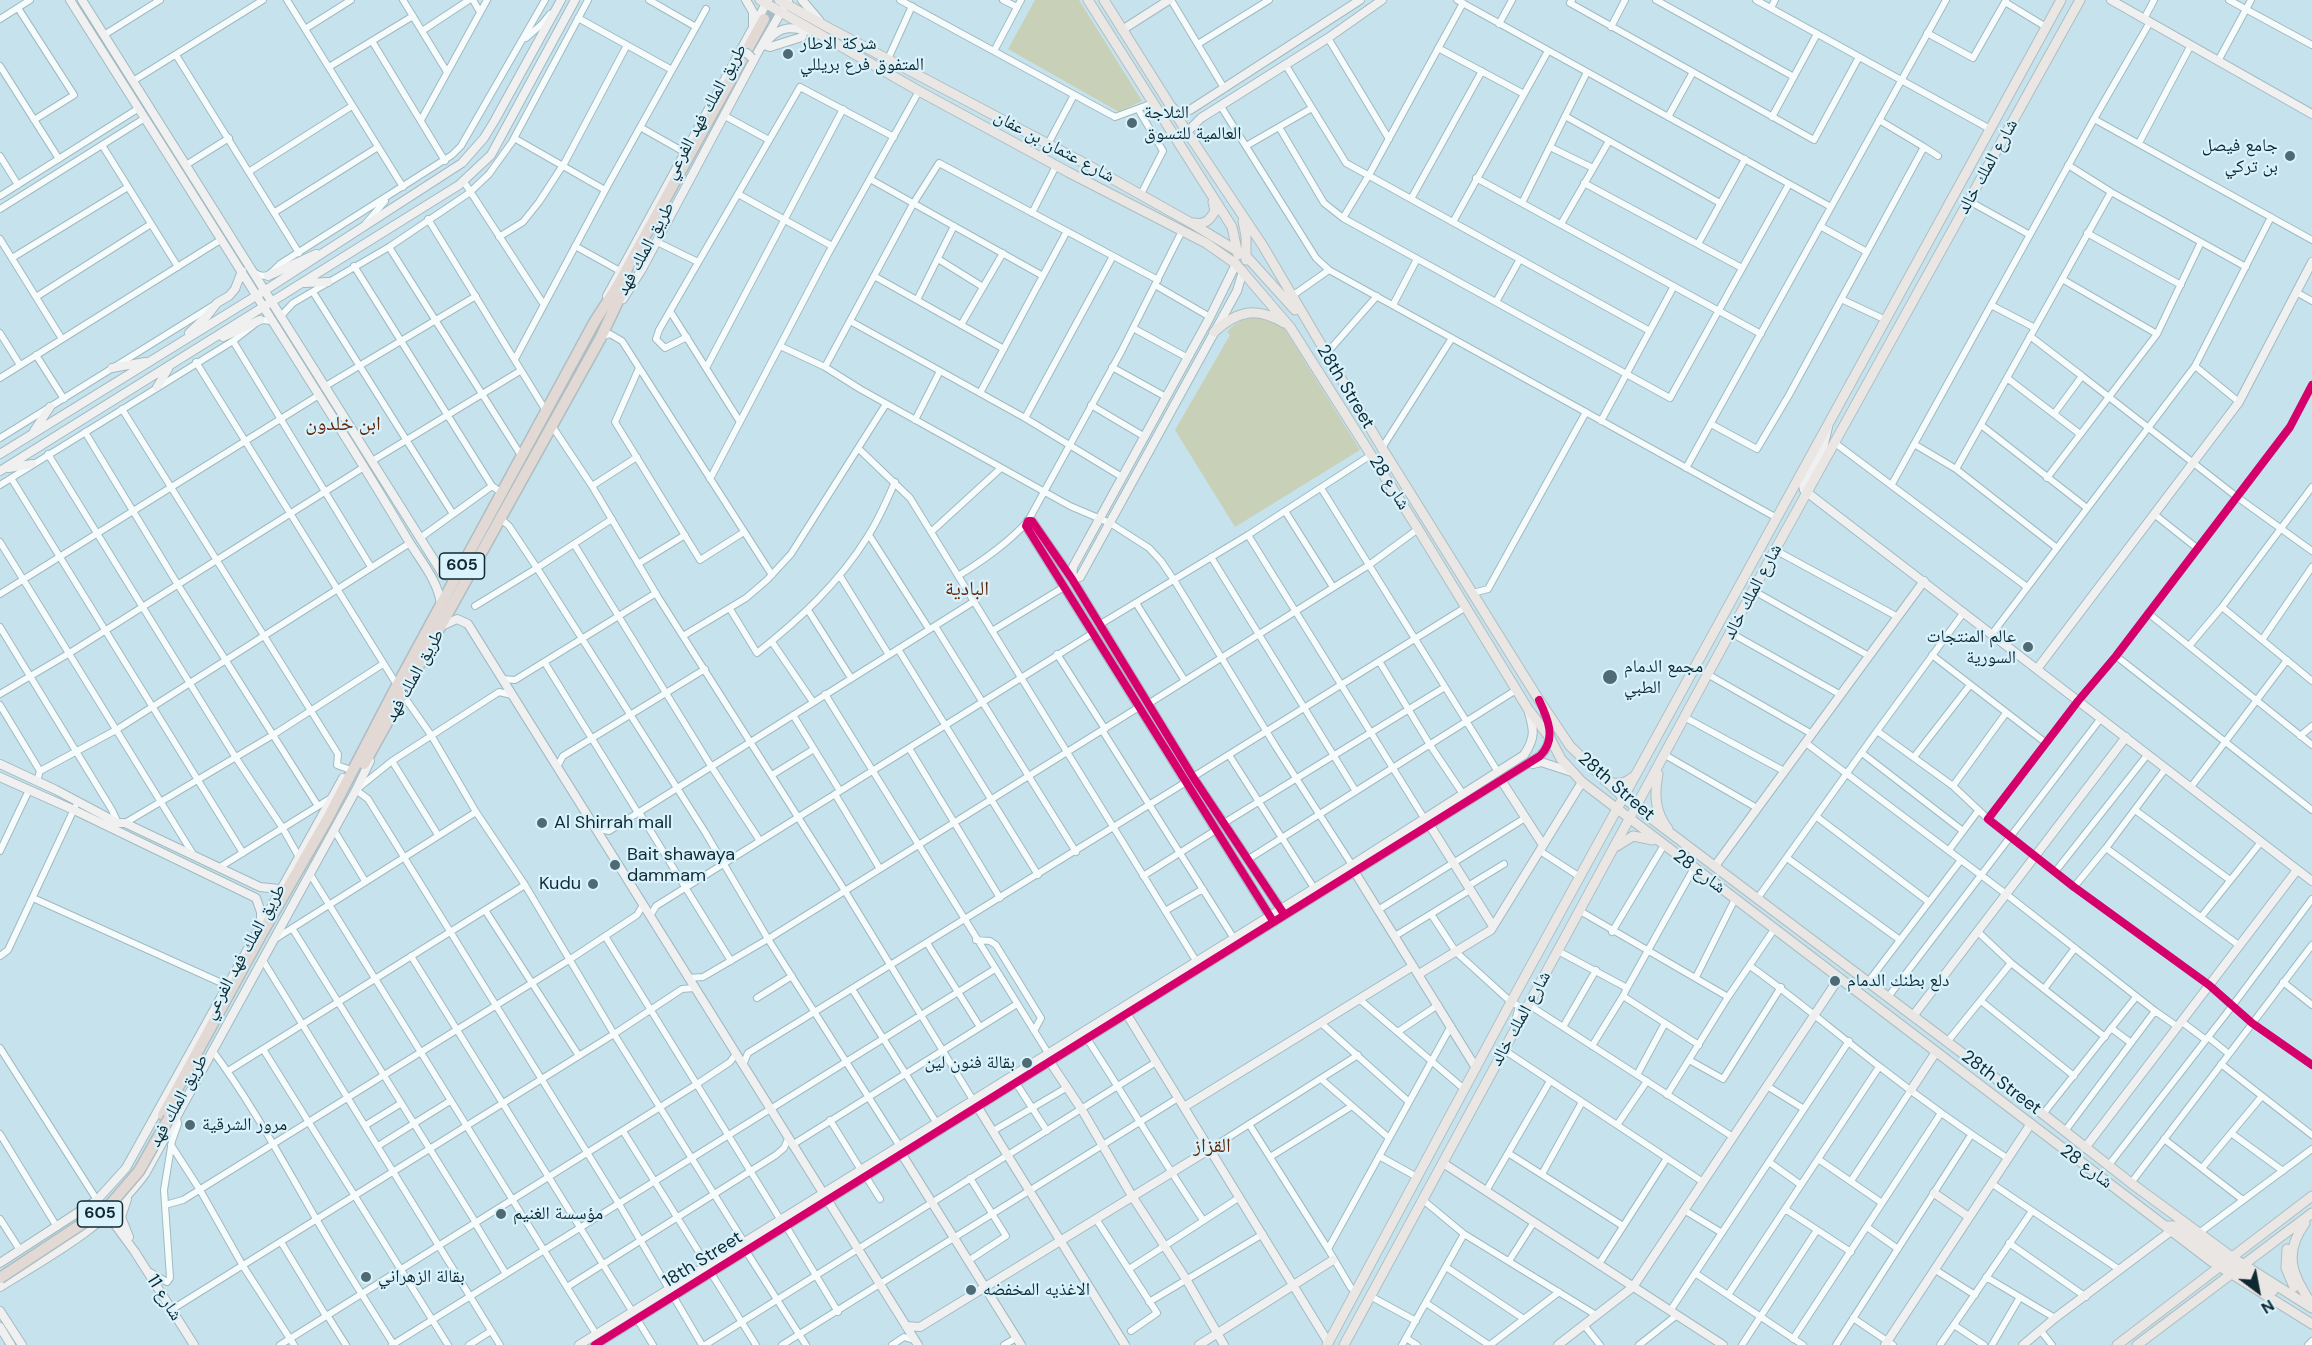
<!DOCTYPE html>
<html>
<head>
<meta charset="utf-8">
<style>
  body { margin:0 }
  #map { position:relative; width:2312px; height:1345px; overflow:hidden; background:#c6e2ec; font-family:"DM Sans",sans-serif }
  canvas { display:block }
  .north { position:absolute; left:2228px; top:1261px; width:60px; height:60px; -webkit-text-stroke:4px #d9f2fb; paint-order:stroke; rotate:148deg; font-size:16px; font-weight:700; line-height:24px; text-align:center; color:#0f2932 }
  .north::after { content:''; display:block; margin:auto; width:21px; height:27px; background:#0f2932; clip-path:polygon(50% 0,100% 100%,50% 72%,0 100%) }
</style>
</head>
<body>
<div id="map">
<canvas width="2312" height="1345"></canvas>
<div class="north">N</div>
</div>
<script>
const g = document.querySelector('canvas').getContext('2d');
g.lineJoin = 'round';
function fill(path, color) { g.fillStyle = color; g.fill(path, 'evenodd'); }
function stroke(path, color, width, dash) { g.strokeStyle = color; g.lineWidth = width; g.lineCap = dash ? 'butt' : 'round'; g.setLineDash(dash || []); g.stroke(path); }
function drawText(font, color, halo, rows, align = 'center') {
  g.font = font + ' "DM Sans","Noto Naskh Arabic",sans-serif'; g.lineWidth = 4.5; g.setLineDash([]); g.textBaseline = 'middle'; g.strokeStyle = halo; g.fillStyle = color; for (const [text, x, y, turn = 0] of rows) {
    g.save(); g.translate(x, y); g.rotate((+turn || 0) * Math.PI / 180); g.textAlign = isNaN(turn) ? turn : align; if (halo) g.strokeText(text, 0, 0); g.fillText(text, 0, 0); g.restore();
  }
}
const green = new Path2D(`
  M1035 0H1079L1142 101 1119 112 1008 49Z
  M1264 317 1282 325 1360 450 1235 527 1175 430 1230 335 1227 332C1237 320 1249 317 1264 317Z`);
const highwayTunnel = new Path2D(`
  M768 21 780 1`);
const street = new Path2D(`
  M287 0 403 187
  M403 0 447 72
  M473 0 480 12
  M649 0 696 27
  M900 0 1115 117 1153 103
  M1003 0 1017 7
  M1171 0 1224 88
  M1457 0 1831 207
  M1572 0 1570 3 1814 140 1859 57
  M1656 0 1794 77
  M1756 0 1990 129
  M2229 0 2312 45
  M2005 2 2046 27
  M18 8 74 95 34 120
  M1771 8 1775 0
  M578 18 672 70
  M0 19 30 0
  M2144 19 2154 0
  M1499 24 1512 0
  M1611 27 1625 0
  M305 29 351 0
  M422 31 469 0
  M1927 33 1973 58 2006 0
  M104 35 160 0
  M526 38 542 24 550 14
  M1328 38 1389 139
  M372 41 445 161
  M1198 44 1269 0
  M1438 48 1524 94
  M994 51 1021 0
  M176 55 299 253
  M888 59 912 6
  M2218 61 2251 0
  M1285 64 1346 163 1648 330
  M0 66 59 159
  M329 67 413 16
  M133 81 263 0
  M1220 105 1316 258 1329 270 1777 518
  M1138 109 1163 151 1141 194
  M725 116 769 140
  M1565 116 1720 203
  M1668 117 1693 72
  M1772 117 1817 34
  M2094 119 2312 240
  M421 120 487 0
  M640 127 684 152
  M1279 127 1324 203 1343 218 1670 398 1789 184
  M514 138 605 190
  M2139 143 2191 45
  M102 145 178 267
  M1246 146 1312 108
  M1550 147 1593 168
  M1924 147 1938 156
  M0 156 18 185
  M1041 157 1074 95
  M186 165 229 138
  M2068 165 2111 192 2246 267
  M250 171 352 106
  M1476 178 1761 334
  M870 179 1043 276
  M1584 183 1742 268
  M466 185 544 305
  M738 194 832 246
  M0 196 139 108
  M1411 199 1482 71
  M1969 201 2030 235
  M1522 203 1587 72
  M0 209 145 118
  M275 212 378 147
  M1032 213 1056 166
  M1343 218 1369 175 1463 3
  M428 219 546 411
  M1453 222 1548 51
  M366 223 385 201
  M1561 224 1609 141
  M1820 226 1867 252
  M2087 233 2181 285
  M499 237 523 222 539 202 565 162 627 45
  M0 239 62 339
  M657 242 698 262
  M1698 244 1745 159
  M575 246 620 271
  M389 247 522 457
  M12 258 128 187
  M938 259 983 287
  M354 266 492 486 502 493
  M255 273C267 280 271 273 280 264L452 155 461 146 545 0
  M874 276 1004 349
  M2062 279 2157 334
  M1155 285 1210 317
  M313 292 453 514
  M2296 292 2312 301
  M1292 296 1329 270
  M36 297 151 224
  M1841 299 1886 320
  M917 300 954 226
  M1496 302 1520 259
  M1393 305 1417 259
  M1991 305 2035 328
  M670 311 740 422
  M280 317 293 303 389 247 469 193 489 174 512 142 588 0
  M850 321 1025 418 1122 477
  M961 325 1003 253
  M1133 328 1188 358
  M0 333 20 365
  M603 336 610 334 622 341 772 575
  M2030 336 2082 376
  M687 337 665 348 656 339 659 330 800 87 894 137
  M233 341 371 567
  M780 346 825 367 860 389 1070 506 1110 523 1149 548 1161 561 1174 580 1276 747 1352 865
  M1326 354 1377 296
  M36 355 64 399
  M515 359 609 183 706 9
  M196 362 397 685
  M2195 366 2239 402
  M825 367 913 204 939 163 1158 280
  M1112 367 1166 397
  M639 368 615 422 700 560 744 532
  M706 368 843 109
  M0 378 222 239
  M2007 378 2080 434
  M2312 385 2290 427 2116 656 2078 701 1988 819 2074 887 2209 985 2252 1023 2312 1065
  M324 387 476 296
  M980 393 1067 231
  M1091 405 1145 437
  M122 409 338 754 337 765 348 769
  M2054 414 2082 376 2237 497 2312 551
  M1025 418 1113 256
  M915 420 940 371
  M1601 421 1674 286
  M1711 424 1757 449 1789 395 1924 147 1879 120
  M1981 425 2087 508
  M552 426 592 486 658 597 845 891 973 1100
  M85 432 178 585 318 806
  M0 438 214 305
  M1835 443 2027 587
  M1914 444 1956 469 2057 548
  M1382 448 1452 338
  M859 449 910 498 1198 964
  M48 454 236 758 282 827 299 857
  M372 461 520 371
  M1686 468 1946 0
  M1956 469 2111 192
  M11 478 243 853
  M2047 478 2157 334 2201 242
  M710 479 828 254 919 91
  M1892 484 2094 119 2150 22
  M0 485 233 341 260 320 273 321
  M592 486 637 457
  M1321 488 1498 772
  M1285 511 1333 587
  M2154 514 2198 549
  M501 519 509 526 537 568 705 832 768 939 899 1145
  M931 532 1001 468
  M869 535 929 629
  M1248 535 1424 818
  M420 538 492 486
  M0 542 193 854
  M574 544 711 766 760 841
  M1775 550 1898 617
  M1211 557 1355 790
  M638 564 685 535
  M840 576 889 655
  M958 576C984 560 1007 544 1028 521L1121 352 1182 231
  M1754 591 1869 656
  M1473 593 1488 589 1586 412
  M0 594 319 395
  M1136 603 1185 681
  M475 606 537 568 612 519
  M2222 607 2312 681
  M730 609 757 653C800 619 839 583 868 536 879 519 887 500 895 482
  M808 610 851 678
  M1964 612 1877 731 1953 786 1988 819
  M2148 613 2312 745
  M1099 625 1248 535 1371 455
  M935 626 1076 852
  M0 627 112 810 118 823
  M992 631 1064 587
  M1731 633 1841 695
  M1992 634 2195 366 2271 217
  M683 636 746 598 767 580 791 554 886 404
  M2262 640 2312 567
  M772 642 813 702
  M2189 646 2222 607 2312 487
  M898 649 1038 875
  M1057 654 1105 729
  M1932 655 2046 743
  M2116 656 2312 810
  M1379 661 1430 745 1463 794
  M545 663 638 813
  M1709 675 1812 734
  M502 679 515 680 656 593
  M0 694 68 654 364 467
  M825 694 1048 1053
  M403 695 431 735 476 812 525 885 614 1034 744 1242
  M512 695 499 692 392 761 356 790 368 799 619 1204 702 1345
  M1148 704 1369 565 1418 529
  M0 705 40 771
  M793 715 840 791
  M1686 718 1784 771
  M1102 730 1233 937
  M2300 736 2312 726
  M1806 743 2006 894 2155 1011 2178 1027
  M909 748 1000 898
  M1862 753 1963 831
  M1229 755 1314 888
  M1665 755 1757 808
  M1914 757 1970 685
  M392 761 438 835
  M558 765 563 756 705 669
  M2166 768 2106 848 2240 946
  M772 775 814 749
  M1193 777 1466 607
  M37 781 40 771 116 730 410 543
  M1953 786 2006 713
  M2191 787 2287 660
  M835 794 880 869
  M2135 810 2230 880
  M639 812 685 887
  M1817 817 1929 902
  M125 823 273 735 383 664
  M1224 823 1445 687
  M595 828 609 831 973 602
  M334 830 365 881
  M1949 850 1978 811
  M0 851 29 790
  M1540 851 1580 877
  M1787 858 1900 940
  M1247 860 1516 690
  M220 867 331 798
  M2055 872 2148 754
  M310 874 596 1334
  M1143 876 1216 830
  M1468 886 1504 864
  M685 887 731 961
  M2074 887 2106 848
  M33 898 226 985
  M1757 899 1877 731
  M485 910 579 1056
  M1378 910 1525 818
  M1165 911 1203 889
  M1580 911 1728 997
  M1431 914 1456 952 1511 1002 1519 1006 1514 1025
  M650 916 656 906 1093 633
  M2201 917 2261 842
  M292 928 476 1223
  M1977 931 2011 963
  M1612 932 1664 845
  M605 936 780 1219
  M1395 936 1470 890
  M275 939 476 812
  M976 940 990 941 996 945 1041 1018 1034 1031
  M927 943 980 1027
  M1558 951 1627 988 1623 996 1699 1045
  M0 956 8 950 75 807
  M411 956 632 1311
  M262 959 500 1345
  M1750 966C1795 998 1837 1034 1880 1067 1921 1099 1964 1130 2007 1158
  M1696 977 1735 899
  M688 978 703 977 768 939 1139 707
  M1868 982 1961 860
  M2283 982 2312 1005
  M1627 988 1694 868
  M852 989 936 1122
  M2044 989 2075 948
  M1888 997 2101 718
  M757 998 792 976
  M1359 999 1464 1089
  M1981 1001 2074 1076
  M1529 1005 1733 1137
  M2182 1022 2206 1040
  M1321 1023 1409 1102
  M1563 1027 1596 970
  M2111 1028 2131 1043
  M1399 1031 1438 1005
  M1086 1037C1126 1098 1162 1160 1203 1220
  M2208 1037 2229 1054
  M1947 1042 2011 963 2105 1037
  M1592 1046 1623 996
  M0 1048 97 1200
  M263 1049 448 1345
  M212 1050C251 1102 282 1160 315 1217 340 1260 367 1303 394 1345
  M1504 1050 1703 1182
  M1689 1060 1723 1079 1781 987
  M2221 1064 2312 1135
  M743 1065 748 1053 1186 782
  M228 1071 525 885
  M1637 1075 1665 1023
  M1321 1079 1389 1138
  M1016 1083 1047 1131
  M1767 1086 1804 1109
  M1667 1095 1728 997 1775 928
  M2043 1114 2136 997
  M830 1120 861 1170
  M1249 1124 1328 1249
  M366 1125 400 1104
  M1617 1125 1647 1081
  M623 1131 707 1265
  M993 1131 1066 1088
  M2065 1131 2155 1011
  M2231 1133 2283 1171
  M0 1134 57 1227
  M2164 1139 2243 1200
  M171 1145 200 1190 243 1266 294 1345
  M792 1145 1017 1004
  M378 1146 450 1101
  M1210 1149 1358 1055
  M1508 1153 1623 1226
  M1379 1156 1417 1177
  M1270 1157 1352 1106
  M1818 1159 1882 1203
  M1769 1162 1801 1185
  M2108 1166 2233 1005 2312 899
  M2202 1168 2262 1096
  M1542 1174 1582 1102
  M865 1175 880 1199
  M1851 1181 1911 1090
  M1991 1183 2120 1270
  M2131 1183 2312 945
  M1486 1191 1550 1081
  M1423 1200 1464 1234 1596 1315
  M165 1205 183 1200 569 960 637 915 643 905
  M1785 1209 1851 1252
  M1684 1210 1722 1233
  M0 1219 20 1250
  M1096 1219 1157 1313 1131 1331
  M475 1223 506 1274
  M786 1226 838 1312
  M1867 1227 1898 1249
  M2199 1233 2312 1149
  M281 1242 326 1316
  M2009 1243 2086 1297
  M746 1251 806 1345
  M968 1261 1006 1236 970 1178
  M1509 1261 1534 1222
  M1599 1264 1667 1158
  M1446 1267 1524 1319
  M1129 1269 1240 1197
  M1934 1269 1975 1295
  M150 1272 167 1282 170 1278 164 1190 172 1141 178 1124 177 1118
  M711 1273 756 1345
  M1695 1273 1803 1345
  M1986 1277 2055 1318
  M567 1287 776 1155 784 1148 788 1139
  M1356 1290 1351 1288 1328 1249 1451 1026
  M1728 1295 1879 1067
  M1370 1296 1416 1321
  M1149 1302 1263 1234
  M1426 1303 1489 1345
  M171 1310 614 1034 682 989 694 988
  M1670 1311 1849 1041
  M327 1315 346 1345
  M1853 1318 1893 1345
  M637 1319 653 1345
  M1584 1325 1600 1345
  M1954 1325 1984 1345
  M2041 1331 2052 1345
  M1406 1338 1417 1345
  M1793 1339 1941 1113
  M280 1345 697 1084 730 1062 736 1054
  M392 1345 995 969
  M469 1345 491 1331
  M705 1345 1156 1062
  M782 1345 1178 1098
  M892 1345 904 1337 914 1340
  M1004 1345 1016 1338
  M1402 1345 1464 1234
  M1490 1345 1559 1292
  M1639 1345 1677 1315
  M1742 1345 1817 1230
  M1836 1345 1971 1135
  M1940 1345 2032 1211
  M1992 1345 2020 1297
  M2308 1345 2312 1341`);
const secondary = new Path2D(`
  M70 0C164 147 256 296 349 443 369 475 389 508 408 540 420 560 439 582 441 605
  M82 0 439 568 442 574 448 576 459 571
  M746 0 753 12V25
  M802 0 819 20
  M2111 0 2312 114
  M1122 30 1169 0
  M768 40C781 25 793 27 810 31
  M764 45 770 47 802 37 804 29
  M1172 107 1179 113 1190 110 1360 0
  M1187 132 1201 118 1328 38 1382 0
  M1236 264 1210 317 1073 567 1072 579 1080 577 1237 291 1243 271
  M268 276 316 254
  M305 283 328 282
  M607 296 768 0
  M623 299 642 269 758 52 788 0
  M189 333 207 316 217 303 229 296 235 289 242 271
  M223 337 260 320
  M112 368 145 362
  M157 387 168 369
  M1828 427 1823 448 1803 485 1804 490 2312 881
  M34 431 50 407
  M0 454 264 291 462 163 484 138 495 120 561 0
  M9 468 32 464
  M0 471 459 185 491 155 575 0
  M442 626 457 619 468 624 918 1345
  M2037 669 2239 402 2312 262
  M0 764 56 790 118 823H125L260 887 279 889
  M1533 764 1541 762 1572 772
  M0 777 74 810 256 898 261 912V920
  M1501 780 1543 845
  M1429 824 1493 926
  M1715 866 1924 581
  M1354 871 1476 1068
  M1271 918 1026 526 1028 521H1032L1072 579 1193 777 1282 911
  M1419 974 1491 930 1582 782
  M1126 1013 1328 1342
  M1913 1016 2126 737
  M1050 1062 1082 1110 1132 1196 1186 1279 1224 1345
  M1911 1090 1936 1052
  M977 1102V1106L1125 1345
  M1184 1107 1413 966
  M2085 1148 2297 870
  M901 1153 1021 1345
  M1443 1163 1723 1345
  M1934 1193 1969 1217
  M127 1199 121 1217 129 1237
  M97 1200 135 1252 194 1345
  M0 1263 97 1200 126 1168 343 778
  M0 1287C52 1255 108 1225 145 1174L356 790 370 761
  M0 1311 22 1345
  M906 1326 920 1327 1210 1149
  M0 1327 11 1345
  M579 1345 1352 865 1524 755C1536 737 1534 730 1528 709
  M595 1345 1540 756C1552 744 1552 729 1545 714
  M1199 1345 1333 1260
  M1558 1345 1633 1287 1839 978
  M1885 1345 2030 1125
  M2023 1345 2055 1318 2171 1231`);
const primary = new Path2D(`
  M760 0 919 91 1068 172 1206 243 1236 264 1290 327 1418 529 1528 709 1550 738 1561 759 1582 782 2211 1261 2312 1324
  M779 0 829 28 1086 164 1191 223 1247 257 1295 310
  M1088 0 1232 227 1238 255
  M1104 0 1187 132 1263 246 1382 448 1539 700 1570 746 1624 798 2043 1114 2131 1183 2233 1258 2312 1308
  M1243 221 1246 236V260
  M1193 223C1205 225 1209 221 1215 211L1213 202
  M1214 332C1237 311 1256 306 1284 323
  M1658 774C1654 795 1655 812 1668 829
  M1605 781C1617 784 1623 785 1633 777
  M1617 846 1633 836 1653 840
  M2305 1223C2282 1255 2293 1275 2312 1305
  M2166 1226H2175L2181 1229 2226 1263 2273 1291
  M2287 1249 2286 1268 2294 1287
  M1327 1345 1511 1002 2061 0
  M1344 1345 1775 550 2080 0
  M2117 1345 2312 1196
  M2137 1345 2312 1213`);
const highway = new Path2D(`
  M364 764 600 339 629 278
  M163 1115 261 935 328 818 393 693 595 321 617 287 764 19`);
const secondaryBridge = new Path2D(`
  M743 53H747L752 58`);
const highwayBridge = new Path2D(`
  M0 1278 109 1206 139 1171 169 1118`);
const cycleway = new Path2D(`
  M2312 385 2290 427 2116 656 2078 701 1988 819 2074 887 2209 985 2252 1023 2312 1065
  M1273 921 1026 526 1028 521H1032L1072 579 1193 777 1284 914
  M595 1345 1540 756C1557 739 1548 719 1539 700`);
const markers = [
  [788,54,6,"#4f6a73"],
  [1132,123,6,"#4f6a73"],
  [2290,156,6,"#4f6a73"],
  [2028,647,6,"#4f6a73"],
  [1610,677,8,"#4f6a73"],
  [542,823,6,"#4f6a73"],
  [615,865,6,"#4f6a73"],
  [593,884,6,"#4f6a73"],
  [1835,981,6,"#4f6a73"],
  [1027,1063,6,"#4f6a73"],
  [190,1125,6,"#4f6a73"],
  [501,1214,6,"#4f6a73"],
  [366,1277,6,"#4f6a73"],
  [971,1290,6,"#4f6a73"]
];
const shields = [
  [462,566,45],
  [100,1214,45]
];
const shieldNames = [
  ["605",462,566],
  ["605",100,1214]
];
const poiNames = [
  ["شركة الاطار",800,44],
  ["المتفوق فرع بريللي",800,65],
  ["الثلاجة",1144,113],
  ["العالمية للتسوق",1144,134],
  ["جامع فيصل",2278,146,"right"],
  ["بن تركي",2278,167,"right"],
  ["عالم المنتجات",2016,637,"right"],
  ["السورية",2016,658,"right"],
  ["مجمع الدمام",1624,667],
  ["الطبي",1624,688],
  ["Al Shirrah mall",554,823],
  ["Bait shawaya",627,855],
  ["dammam",627,876],
  ["Kudu",581,884,"right"],
  ["دلع بطنك الدمام",1847,981],
  ["بقالة فنون لين",1015,1063,"right"],
  ["مرور الشرقية",202,1125],
  ["مؤسسة الغنيم",513,1214],
  ["بقالة الزهراني",378,1277],
  ["الاغذيه المخفضه",983,1290]
];
const streetNames = [
  ["طريق الملك فهد الفرعي",706,112,-61],
  ["شارع عثمان بن عفان",1054,147,28],
  ["شارع الملك خالد",1988,167,-61],
  ["طريق الملك فهد",646,249,-62],
  ["28th Street",1345,387,59],
  ["شارع 28",1389,483,58],
  ["شارع الملك خالد",1753,592,-62],
  ["طريق الملك فهد",415,676,-61],
  ["28th Street",1616,787,41],
  ["شارع 28",1699,872,37],
  ["طريق الملك فهد الفرعي",245,952,-61],
  ["شارع الملك خالد",1521,1019,-61],
  ["28th Street",2001,1083,37],
  ["طريق الملك فهد",179,1101,-61],
  ["شارع 28",2086,1167,37],
  ["18th Street",703,1260,-32],
  ["شارع 11",164,1298,58]
];
const neighbourhoodNames = [
  ["ابن خلدون",343,425],
  ["البادية",967,590],
  ["القزاز",1212,1147]
];
fill(green, '#c8d1b8');
stroke(highwayTunnel, '#a1bdc7', 10, [10, 5]);
stroke(street, '#a1bac2', 8);
stroke(secondary, '#a1bac2', 10);
stroke(primary, '#adbec3', 11);
stroke(highway, '#adbec3', 13);
stroke(street, '#f6fbfc', 6);
stroke(secondary, '#f0f0f0', 8);
stroke(primary, '#eae6e4', 9);
stroke(highway, '#e2d8d4', 10);
stroke(secondaryBridge, '#a1bac2', 10, []);
stroke(highwayBridge, '#adbec3', 13, []);
stroke(secondaryBridge, '#f0f0f0', 8);
stroke(highwayBridge, '#e2d8d4', 10);
stroke(cycleway, '#d6006c', 8);
for (const [x, y, r, color] of markers) { const dot = new Path2D(); dot.arc(x, y, r, 0, 2 * Math.PI); g.fillStyle = color; g.fill(dot); stroke(dot, '#d9f2fb', 2); }
for (const [x, y, w] of shields) { const box = new Path2D(); box.roundRect(x - w / 2, y - 13, w, 26, 4.5); g.fillStyle = '#d9f2fb'; g.fill(box); stroke(box, '#0f2932', 1.5); }
drawText('bold 16px', '#0f2932', null, shieldNames);
drawText('18px', '#0f2932', '#d9f2fb', poiNames, 'left');
drawText('18px', '#0f2932', '#d9f2fb', streetNames);
drawText('20px', '#652507', '#d9f2fb', neighbourhoodNames);
</script>
</body>
</html>
